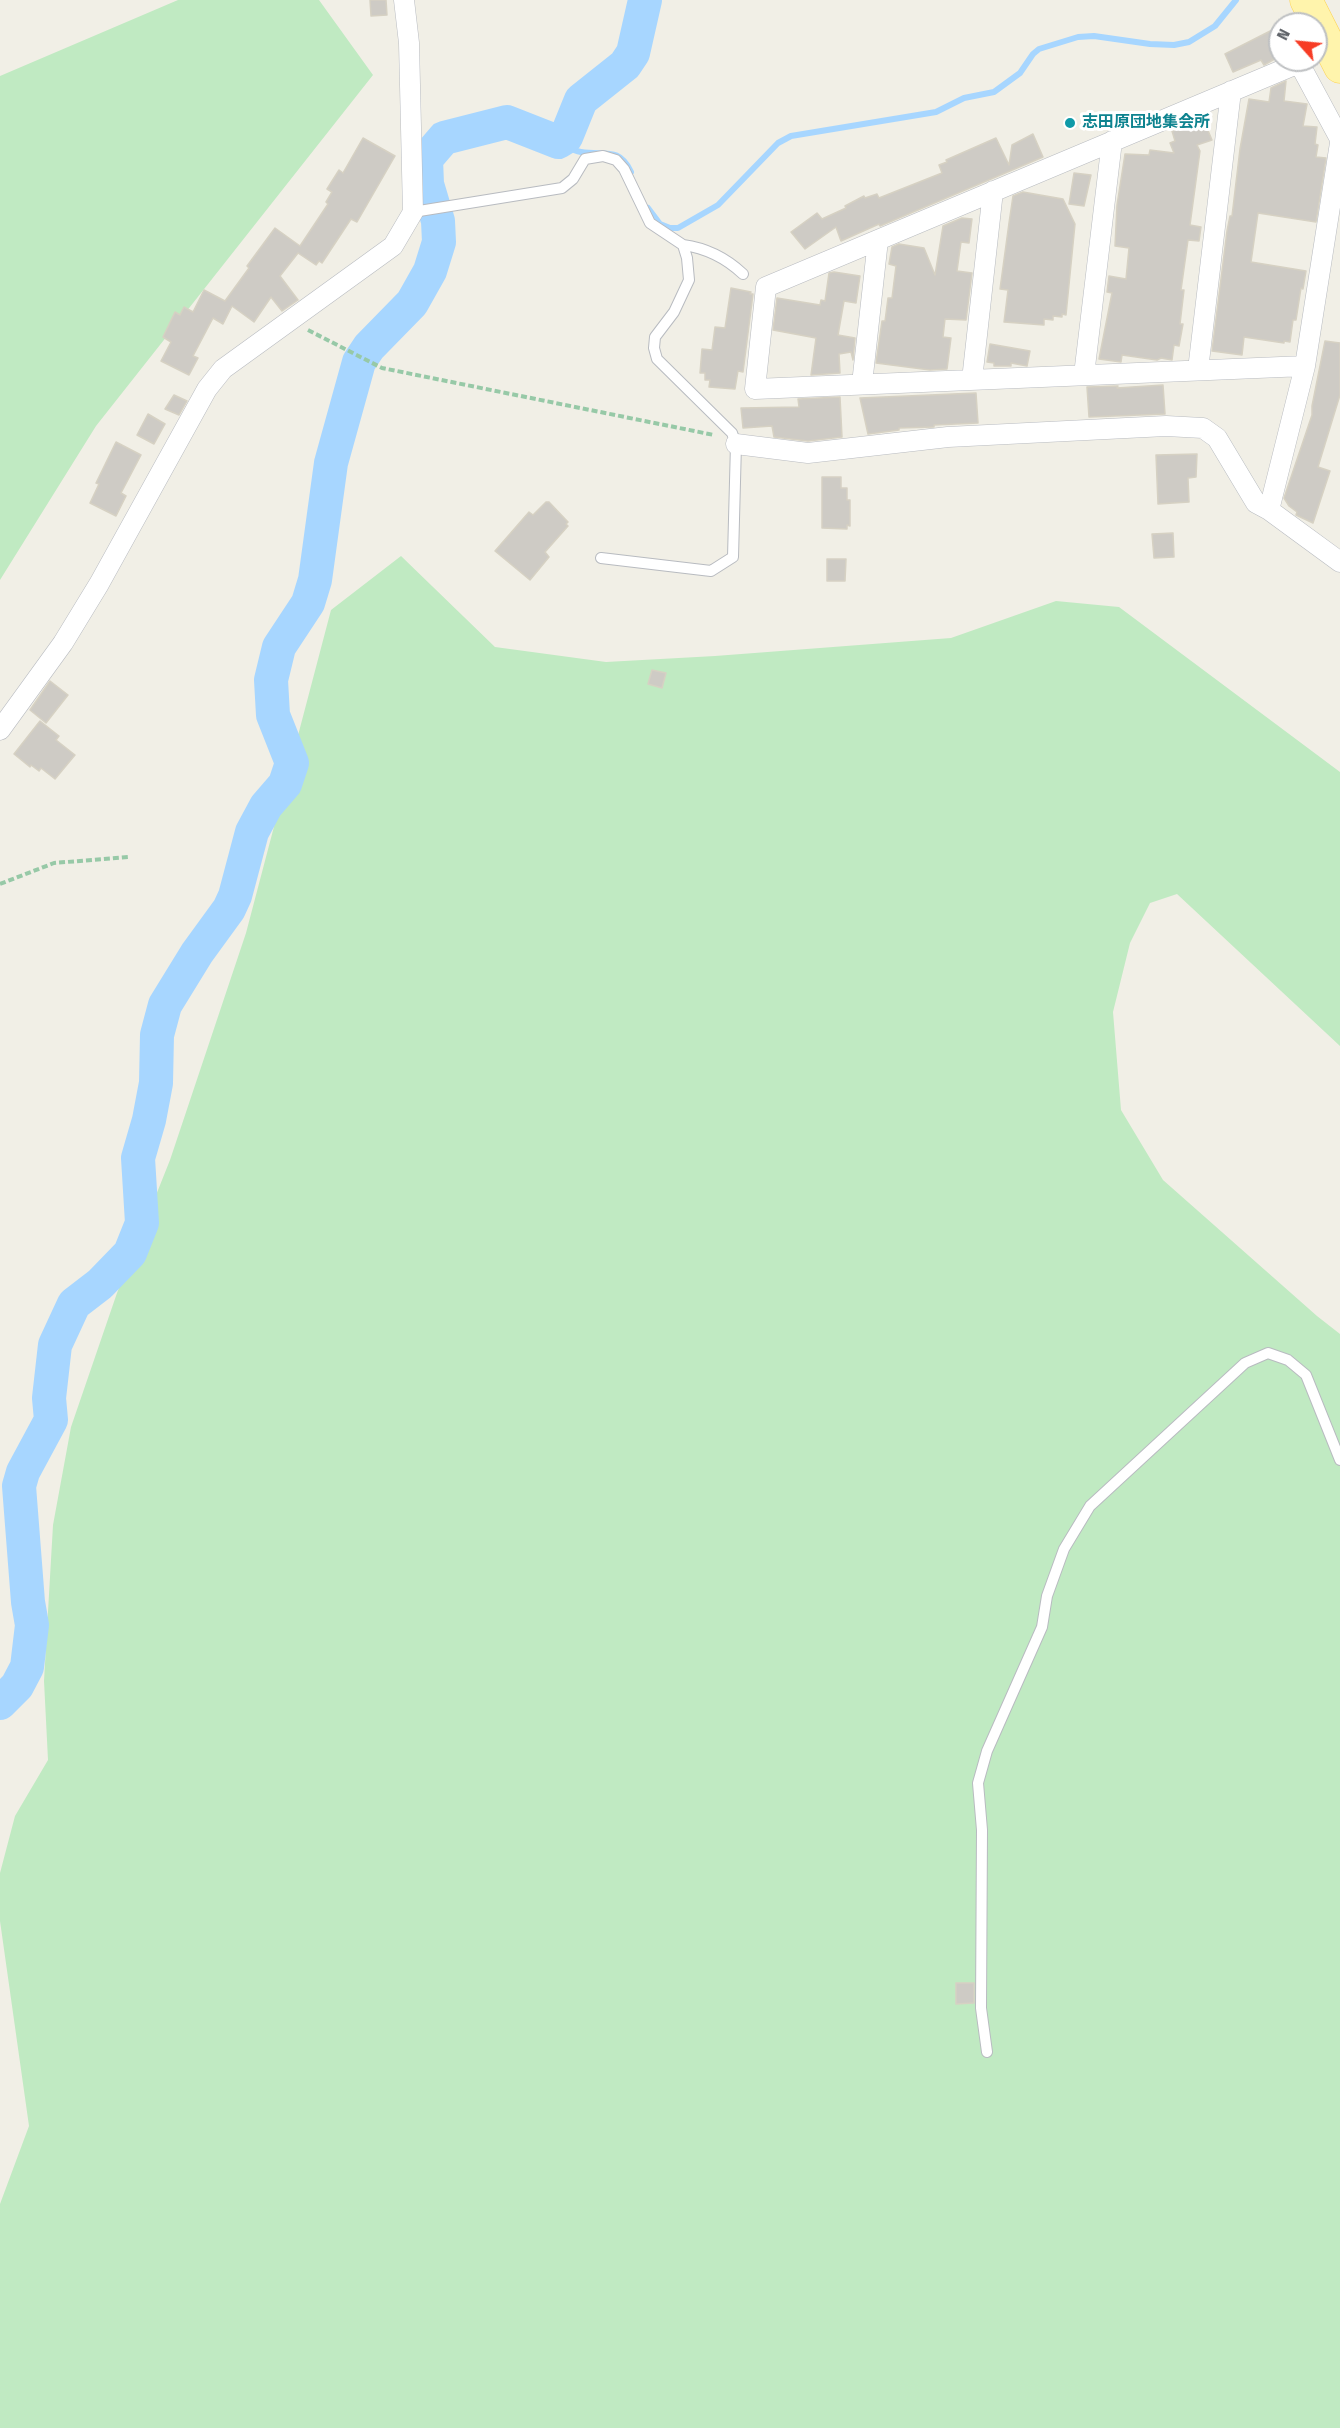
<!DOCTYPE html>
<html>
<head>
<meta charset="utf-8">
<style>
  body { margin:0 }
  #map { position:relative; width:1340px; height:2428px; overflow:hidden; background:#f1efe6; font-family:"Fira Sans Condensed",sans-serif }
  canvas { display:block }
  .north { position:absolute; left:1268px; top:12px; width:60px; height:60px; box-sizing:border-box; background:#fff; border:2px solid #bec0c2; border-radius:50%; rotate:297deg; font-size:16px; font-weight:700; line-height:24px; text-align:center; color:#5d6167 }
  .north::after { content:''; display:block; margin:auto; width:21px; height:27px; background:#f73c25; clip-path:polygon(50% 0,100% 100%,50% 72%,0 100%) }
</style>
</head>
<body>
<div id="map">
<canvas width="1340" height="2428"></canvas>
<div class="north">N</div>
</div>
<script>
const g = document.querySelector('canvas').getContext('2d');
g.lineJoin = 'round';
function fill(path, color) { g.fillStyle = color; g.fill(path, 'evenodd'); }
function stroke(path, color, width, dash) { g.strokeStyle = color; g.lineWidth = width; g.lineCap = dash ? 'butt' : 'round'; g.setLineDash(dash || []); g.stroke(path); }
function drawText(font, color, halo, rows, align = 'center') {
  g.font = font + ' "Fira Sans Condensed","Noto Sans JP",sans-serif'; g.lineWidth = 6; g.setLineDash([]); g.textBaseline = 'middle'; g.strokeStyle = halo; g.fillStyle = color; for (const [text, x, y, turn = 0] of rows) {
    g.save(); g.translate(x, y); g.rotate((+turn || 0) * Math.PI / 180); g.textAlign = isNaN(turn) ? turn : align; if (halo) g.strokeText(text, 0, 0); g.fillText(text, 0, 0); g.restore();
  }
}
const green = new Path2D(`
  M178 0H319L373 75 96 426 0 580V76Z
  M401 556 495 647 606 662 715 656 951 638 1056 601 1119 607 1340 772V1046L1177 894 1150 903 1130 943 1113 1012 1121 1110 1163 1180 1317 1316 1340 1334V2428H0V2204L29 2126 0 1921V1873L15 1816 48 1760 44 1681 53 1525 71 1427 117 1293 170 1160 246 933 331 610Z`);
const stream = new Path2D(`
  M558 142C566 146 573 151 581 152 604 156 619 146 631 172
  M648 208 660 224 670 228H678L718 205 778 143 791 136 936 112 964 98 994 92 1020 73 1033 54 1039 49 1078 37 1094 36 1150 44 1174 45 1189 42 1215 26 1236 0`);
const river = new Path2D(`
  M0 1703 17 1686 27 1667 32 1625 28 1602 19 1486 23 1472 51 1420 49 1398 55 1345 74 1304 100 1284 130 1253 142 1223 138 1158 149 1120 156 1083 157 1035 165 1005 197 953 229 909 235 896 252 832 266 806 285 784 292 763 273 715 271 680 279 647 308 603 315 580 331 463 359 362 369 347 412 303 430 271 439 242 438 221 427 184 426 159 444 138 507 122 558 142 566 137 581 100 625 65 633 53 645 0`);
const building = new Path2D(`
  M370 0H386L387 15 371 16Z
  M1280 26V56L1264 65 1261 60 1233 72 1225 54Z
  M1286 81 1284 101 1307 104 1303 126 1317 127 1315 144 1318 145 1316 157 1326 158 1316 222 1258 213 1251 262 1306 271 1303 289 1301 288 1296 320H1293L1290 342 1284 341V343L1244 337 1242 355 1212 351 1227 231 1230 216H1232L1240 149 1249 99 1269 102 1271 88Z
  M1204 121 1212 140 1197 145 1200 151 1190 225 1201 227 1199 241 1188 240 1181 290H1184L1180 324H1183L1179 346 1174 345 1172 360 1161 358 1157 360 1122 355 1121 362 1099 359 1112 293 1107 292 1109 276 1126 279 1129 248 1115 246 1117 205 1125 154 1149 155 1150 150 1174 153 1170 143 1175 141 1172 131Z
  M1033 134 1043 157 880 226 879 224 841 241 836 227 805 249 791 232 817 213 822 219 846 208 845 206 864 196 865 198 877 194 879 198 942 173 939 165 947 162 946 160 996 138 1009 165 1012 145Z
  M363 138 395 156 357 222 351 219 322 263 319 261 316 265 298 253 280 276 298 300 282 311 271 297 254 322 232 306 223 324 213 318 193 356 198 358 189 375 161 361 171 342 163 337 175 312 180 315 184 307 193 312 204 290 225 301 249 268 247 266 275 228 300 246 328 204 326 202 332 192 327 189 339 170 343 173Z
  M1074 173 1091 175 1084 206 1069 204Z
  M1023 192 1063 199 1075 224 1066 315 1062 314V317L1053 316V320L1044 319V325L1004 322 1008 290 1000 289 1009 223 1013 196Z
  M962 218 972 219 969 243 961 242 957 271 972 273 966 320 945 319 943 337 951 338 947 369 930 370 876 363 882 321H885L888 298H892L896 266 889 264 892 247 899 244 924 248 935 275 943 226Z
  M834 272 860 276 856 303 844 301 838 335 855 338 853 360 851 352 839 354 840 373 811 375 816 338 773 330 777 298 820 305 821 300 825 301 829 273Z
  M731 288 751 292 750 294H753L743 372 738 371 735 389 709 387 710 380H705V373H700L702 349 712 350 715 327 725 328Z
  M1325 341 1340 343V395L1318 467 1330 471 1313 523 1296 515 1297 512 1289 506 1284 498 1312 415V406Z
  M990 344 1030 351 1027 366 1011 363V366H994V363L987 362Z
  M1163 385 1165 414 1089 417 1087 387 1118 386 1117 388Z
  M976 393 978 423 934 425V427L899 428V430L868 434 860 398Z
  M174 395 187 401 179 415 165 409Z
  M840 397 842 437 808 441 774 437 772 426 743 428 741 408 799 407 798 399Z
  M148 414 165 424 154 444 137 435Z
  M116 442 141 455 121 493 126 496 116 516 90 503 99 484 96 483Z
  M1197 454 1196 477 1188 478 1189 502 1158 504 1156 455Z
  M822 477H841V488H847V500H850V526L847 525V529L822 528Z
  M546 502H549L568 522 566 524 568 526 545 552 549 557 530 580 495 551 529 512 533 515Z
  M1173 533 1174 557 1154 558 1152 534Z
  M827 559H846L845 581H827Z
  M652 670 666 673 662 688 648 684Z
  M50 681 68 695 46 723 30 710Z
  M40 721 59 736 56 740 75 755 55 779 41 768 39 771 31 765 30 767 14 754Z
  M956 1983H974V2003L956 2004Z`);
const path = new Path2D(`
  M308 330 382 368 714 435
  M0 884 54 863 129 857`);
const lane = new Path2D(`
  M413 212 562 188 573 179 585 159 603 156 616 160 624 169 650 223 683 245 687 258 689 280 674 312 655 337 654 348 657 359 732 433 736 444 733 557 711 571 601 558
  M683 245C706 248 726 258 743 274
  M987 2052 981 2008 982 1830 978 1783 987 1751 1042 1627 1047 1596 1064 1549 1090 1506 1245 1363 1268 1353 1288 1360 1306 1375 1340 1460`);
const street = new Path2D(`
  M1340 139 1299 63 766 287 755 389 1305 366 1340 143
  M1305 366 1269 510 1340 562
  M1198 370 1231 91
  M1084 375 1112 141
  M972 380 993 191
  M862 384 878 240
  M736 444 808 453 948 437 1166 426 1203 428 1217 438 1256 503 1269 510
  M0 730 63 643 99 584 207 389 223 369 393 246 413 212 409 43 404 0`);
const primary = new Path2D(`
  M1306 0 1340 67`);
const markers = [
  [1070,123,6,"#0f9aa8"]
];
const cultureNames = [
  ["志田原団地集会所",1082,123]
];
fill(green, '#c0eac2');
stroke(stream, '#a7d6ff', 6);
stroke(river, '#a7d6ff', 34);
fill(building, '#cecbc5');
stroke(building, '#d6d1c3', 1.5);
stroke(lane, '#b8bbc0', 12);
stroke(street, '#b8bbc0', 21);
stroke(primary, '#fdd253', 33);
stroke(path, '#97c9a7', 4, [6, 3]);
stroke(lane, '#fff', 10);
stroke(street, '#fff', 20);
stroke(primary, '#fff4ac', 32);
for (const [x, y, r, color] of markers) { const dot = new Path2D(); dot.arc(x, y, r, 0, 2 * Math.PI); g.fillStyle = color; g.fill(dot); stroke(dot, '#fff', 2); }
drawText('bold 16px', '#0d838f', '#fff', cultureNames, 'left');
</script>
</body>
</html>
